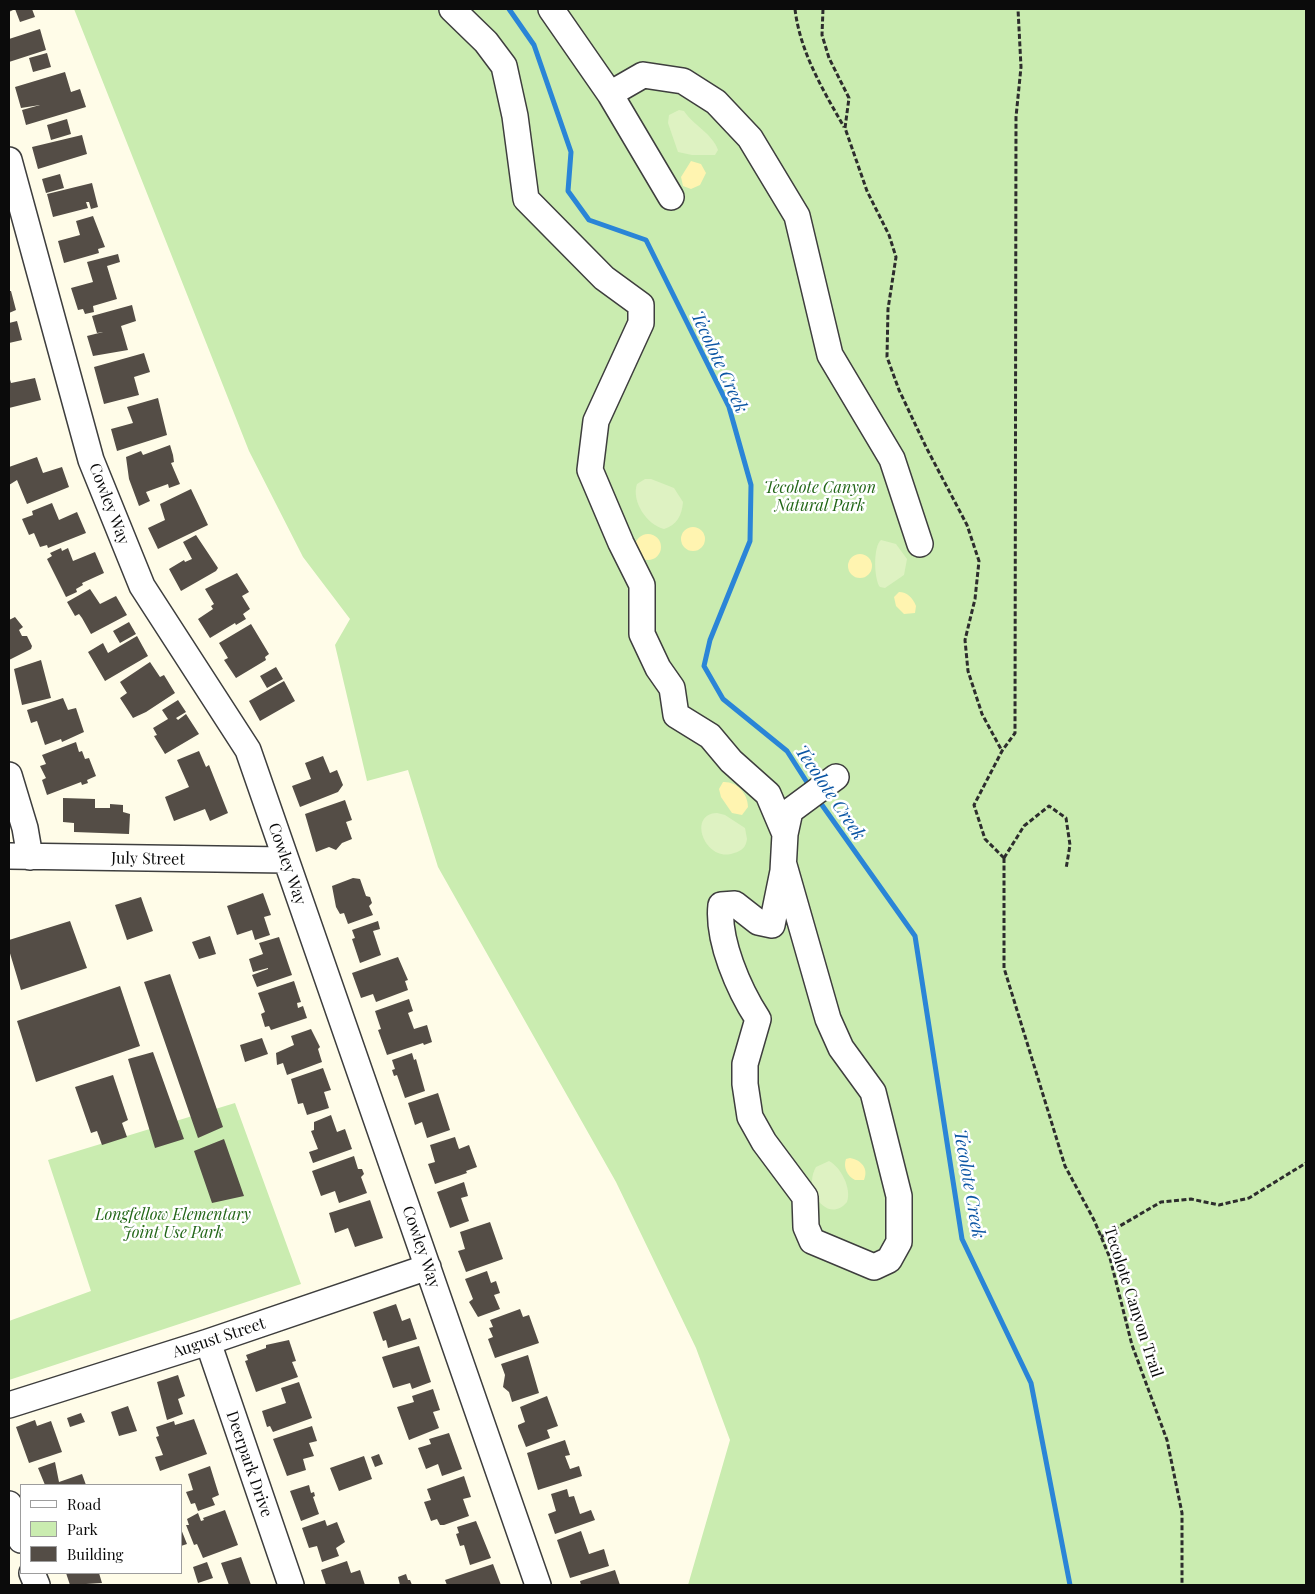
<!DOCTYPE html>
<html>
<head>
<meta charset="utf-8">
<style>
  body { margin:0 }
  #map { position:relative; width:1315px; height:1594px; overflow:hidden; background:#fffce8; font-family:"Playfair Display",serif }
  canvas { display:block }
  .frame { position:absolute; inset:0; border:10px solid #0b0b0b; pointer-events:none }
  .legend { position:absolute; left:20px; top:1484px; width:162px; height:90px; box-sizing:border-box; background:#fff; border:1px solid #9d9d9d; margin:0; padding:6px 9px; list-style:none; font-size:15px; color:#0b0b0b }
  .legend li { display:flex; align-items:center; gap:10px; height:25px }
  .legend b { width:25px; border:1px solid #9d9d9d }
</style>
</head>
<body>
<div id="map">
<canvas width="1315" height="1594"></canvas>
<div class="frame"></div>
<ul class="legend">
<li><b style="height:6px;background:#fff"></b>Road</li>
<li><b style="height:14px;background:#caecb0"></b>Park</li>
<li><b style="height:14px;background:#544d46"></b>Building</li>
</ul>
</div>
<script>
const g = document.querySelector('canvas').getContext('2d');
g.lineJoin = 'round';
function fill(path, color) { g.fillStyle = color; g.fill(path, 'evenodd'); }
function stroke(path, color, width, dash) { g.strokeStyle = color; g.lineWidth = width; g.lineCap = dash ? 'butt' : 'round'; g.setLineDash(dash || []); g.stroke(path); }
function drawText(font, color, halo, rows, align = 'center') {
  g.font = font + ' "Playfair Display",serif'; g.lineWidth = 5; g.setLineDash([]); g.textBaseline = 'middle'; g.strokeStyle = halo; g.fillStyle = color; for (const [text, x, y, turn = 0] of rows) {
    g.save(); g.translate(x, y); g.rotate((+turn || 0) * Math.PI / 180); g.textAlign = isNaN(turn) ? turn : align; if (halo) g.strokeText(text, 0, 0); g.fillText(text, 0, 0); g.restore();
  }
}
const green = new Path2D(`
  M74 9H1306V1585H688L730 1440 696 1348 616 1182 438 867 408 770 367 781 335 645 350 619 303 557 249 451Z
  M235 1103 301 1284 9 1380V1321L91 1291 48 1160Z`);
const sand = new Path2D(`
  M691 161 701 164 706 173 700 185 691 189 683 186 681 177Z
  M681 539a12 12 0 1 1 24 0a12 12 0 1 1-24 0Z
  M635 547a13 13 0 1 1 26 0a13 13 0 1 1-26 0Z
  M848 566a12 12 0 1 1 24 0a12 12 0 1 1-24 0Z
  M899 592C907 592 913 598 916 606L915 613 904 614 896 606 894 597Z
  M723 782C736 781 748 793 748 807L742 815 732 813 721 797 719 789Z
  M850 1158C861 1160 869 1168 864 1180H855C847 1176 843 1167 846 1159Z`);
const pitch = new Path2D(`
  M679 110 684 111C693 125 713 134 718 150L715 155H692L678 152 668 123 669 115Z
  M651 479 674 488 683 502C682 515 677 525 664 529 647 525 631 501 637 484L645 479Z
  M881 540 896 544 907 559 904 575 885 588 880 587C874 580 873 546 881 540Z
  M717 813 725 815 745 828 747 839C746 847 742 851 734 853 706 864 686 814 717 813Z
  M829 1161C841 1167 852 1189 847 1202 828 1225 802 1190 816 1167Z`);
const stream = new Path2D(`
  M509 9 534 45 571 152 568 191 589 220 646 240 729 407 751 485 750 541 710 640 704 666 723 699 787 751 810 787
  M817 798 915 936 962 1239 1031 1383 1070 1585`);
const building = new Path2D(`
  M9 9H32L35 17 20 22 15 9 9 12Z
  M40 29 46 50 9 62V39Z
  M47 53 51 67 33 72 29 58Z
  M65 72 71 92 80 89 86 107 26 125 22 110 40 105 21 108 15 87Z
  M67 119 71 134 51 140 47 125Z
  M82 135 87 154 38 169 32 147Z
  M60 174 64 188 46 193 42 179Z
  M92 183 98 207 91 209 89 202H86L88 208 53 217 47 194Z
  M93 216 105 247 98 249 99 253 64 263 58 241 80 235 76 221Z
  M118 254 120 262 107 266 117 299 93 306 94 312 85 314 83 309 78 310 71 288 93 282 87 262Z
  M9 291H11L16 310 9 313Z
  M132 305 136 321 121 326 128 350 93 356 87 336 103 332 97 333 92 316Z
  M17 321 22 340 9 343V323Z
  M144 353 150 372 134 377 139 395 104 404 94 367Z
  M9 376 11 383 35 378 41 400 9 408Z
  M158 398 167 435 117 451 111 429 133 423 127 407Z
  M170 445 173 455 174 462 171 463 180 484 169 488 168 484 146 492 150 501 139 506 129 479 126 457 141 451 143 455Z
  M37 457 43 473 62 467 69 487 27 504 17 480 9 485V467Z
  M191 489 208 525 158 549 148 528 165 520 160 504Z
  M52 503 59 520 77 512 86 533 48 548 47 545 40 547 34 533 29 535 22 519 33 515 32 511Z
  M196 535 218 568 216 571 181 591 169 569 184 560 185 562 192 559 183 542Z
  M61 548 62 551 68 548 73 561 95 552 104 573 82 583 83 585 76 589 77 592 66 597 47 559 52 556 50 553Z
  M237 573 249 592 242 596 250 609 243 614 246 619 236 625 235 623 210 638 198 619 213 609 211 606 214 604 205 589Z
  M90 589 100 604 116 596 127 615 91 634 82 618 79 614 75 616 67 602Z
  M15 617 23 627 19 630 22 636H27L32 646 31 649 9 660V620Z
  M129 622 136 634 120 643 113 631Z
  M251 624 269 654 265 657 266 660 236 678 224 660 228 658 219 643Z
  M137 636 148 656 105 681 88 652 103 643 108 653Z
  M41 660 51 698 22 705 14 669Z
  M150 662 160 677 164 675 175 693 146 712 133 718 120 698 127 693 120 682Z
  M276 667 283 679 267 688 260 676Z
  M284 681 295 701 260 721 249 701Z
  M63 698 68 710 76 708 84 732 62 742 61 739 45 745 37 721 31 723 27 710Z
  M178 700 186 712 176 718 178 720 186 714 199 734 165 754 154 736 157 735 153 728 168 719 162 710Z
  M76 742 79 752 82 751 85 759 89 758 96 776 87 780 88 783 82 785 81 782 47 795 42 780 46 778 40 766 46 764 42 755Z
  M199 751 206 767 209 765 228 813 210 821 205 809 174 821 165 797 189 787 177 760Z
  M323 756 330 773 337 770 343 785 338 792 300 807 292 786 311 779 305 763Z
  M63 798 95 799V808H110V804L123 805V812L130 814 129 834 74 832V823L63 822Z
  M345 800 352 820 346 822 352 839 342 843 336 850 329 847 316 852 305 814Z
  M353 878 360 879 366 896 370 897 372 903 369 906 373 915 348 924 344 913 340 914 336 907 332 886Z
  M263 893 271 915 264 917 270 935 255 940 252 930 237 935 227 906Z
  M141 897 153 931 127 940 115 905Z
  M70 921 87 968 21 990 9 950V940Z
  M378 921 380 929 373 931 381 955 360 963 352 939 355 938 352 930Z
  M210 936 216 954 199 959 192 942Z
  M279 937 292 975 257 987 252 975 268 969V968L253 972 249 959 263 954 259 943Z
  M398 957 408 980 405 981 408 990 376 1002 373 994 361 998 352 973Z
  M170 974 223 1127 198 1138 144 982Z
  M294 981 301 1002 297 1003 298 1008 303 1006 307 1018 271 1030 269 1026 265 1027 261 1014 265 1012 258 993Z
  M120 986 140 1046 36 1082 17 1021Z
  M409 999 413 1011 408 1013 414 1029 427 1025 432 1042 424 1045 423 1043 387 1055 378 1030 381 1029 375 1011Z
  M311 1029 320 1047 318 1049 322 1062 287 1075 283 1063 277 1065 276 1053 294 1045 291 1036Z
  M262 1038 268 1054 245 1062 240 1045Z
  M153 1052 184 1139 155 1148 128 1059Z
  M412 1053 414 1060 416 1059 425 1091 405 1098 397 1075 394 1076 392 1070 395 1069 392 1060Z
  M323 1068 331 1090 324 1092 329 1108 307 1115 303 1103 298 1104 291 1079Z
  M113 1075 128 1120 122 1123 127 1137 102 1145 97 1131 91 1133 75 1087Z
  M438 1093 450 1130 427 1138 422 1122 415 1125 408 1103Z
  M331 1115 337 1132 345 1129 352 1149 313 1163 309 1152 318 1149 311 1131 314 1130V1122Z
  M455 1137 459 1149 469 1145 477 1167 466 1171 467 1173 435 1184 428 1164 435 1162 430 1145Z
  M224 1139 244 1196 212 1203 194 1151Z
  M354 1156 358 1169H362L364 1174 361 1177 367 1193 339 1203 335 1191 321 1196 312 1171Z
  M464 1182 468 1196 461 1198 469 1221 450 1228 437 1192Z
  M370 1200 383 1238 355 1247 348 1228 335 1233 329 1213Z
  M490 1222 503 1259 466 1272 458 1251 465 1249 460 1232Z
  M487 1271 491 1283 496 1281 500 1293 494 1295 500 1309 478 1317 469 1302 473 1299 465 1279Z
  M396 1304 402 1321 410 1318 417 1339 388 1348 386 1340 383 1341 373 1312Z
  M520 1309 523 1317 529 1315 539 1343 495 1358 488 1339 493 1337 489 1328 493 1327 490 1320Z
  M289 1340 296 1361 292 1362 298 1377 256 1392 245 1361 248 1360 246 1355 266 1348V1345Z
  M419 1346 431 1382 412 1389 410 1383 393 1388 382 1357Z
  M528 1355 539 1393 512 1402 509 1392 503 1387 505 1375 501 1364Z
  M178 1375 185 1396 178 1399 183 1414 167 1420 157 1382Z
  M299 1382 312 1418 273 1432 270 1426 267 1427 262 1411 286 1403 281 1388Z
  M433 1389 440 1410 433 1412 439 1428 409 1440 397 1407 414 1402 412 1396Z
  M547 1396 558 1426 547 1430 550 1438 526 1447 518 1427V1425L525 1422 520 1407Z
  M128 1406 137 1431 119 1436 111 1412Z
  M81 1413 85 1422 70 1427 67 1418Z
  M194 1419 207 1454 160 1471 155 1457 163 1455 156 1437 159 1436 156 1427 174 1421 175 1425Z
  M35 1420 37 1426 51 1421 62 1452 29 1463 16 1427Z
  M312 1426 317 1441 309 1443 314 1456 303 1459 306 1470 287 1476 273 1439Z
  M449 1433 462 1469 442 1476 438 1464 426 1469 418 1448 431 1444 429 1439Z
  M565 1440 570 1455 565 1456 570 1469 579 1466 582 1476 538 1490 527 1453Z
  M379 1454 383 1464 375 1467 371 1457Z
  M364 1456 372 1479 339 1491 330 1468Z
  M55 1462 59 1482 82 1474 86 1485H45L38 1468Z
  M210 1466 219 1495 212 1498 215 1505 198 1511 195 1503 191 1504 186 1492 193 1490 188 1474Z
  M464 1476 471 1497 463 1499 469 1516 444 1525H440L437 1519 431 1521 424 1502 431 1500 427 1489Z
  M309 1485 311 1493 314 1492 315 1496 313 1497 319 1514 301 1521 290 1491Z
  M567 1489 569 1497 574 1496 580 1514 591 1510 595 1520 555 1534 548 1514 556 1511 551 1494Z
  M225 1510 238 1545 203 1558 197 1544 194 1545 186 1525H189L187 1519 198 1513 201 1521 204 1520 203 1518Z
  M325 1520 327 1526 337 1522 345 1542 336 1548 339 1556 322 1562 317 1546 309 1548 302 1528Z
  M476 1521 491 1558 470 1565 464 1545 460 1546 456 1534 459 1533 457 1527Z
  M181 1529 187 1544 181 1546Z
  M581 1531 589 1554 604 1549 609 1566 570 1578 557 1540Z
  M241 1557 251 1585H229L221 1563Z
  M347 1561 351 1573 360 1570 365 1585H326L321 1570Z
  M207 1562 213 1578 198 1583 193 1567Z
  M493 1564 501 1585H447L445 1580Z
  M615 1570 620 1585H581L580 1581Z
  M66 1573H99L102 1583 70 1585Z
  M406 1574 408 1580H410L412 1585H400L398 1577Z`);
const path = new Path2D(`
  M795 9C800 52 823 90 844 127
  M823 9 822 35 829 58 849 98 845 128 867 191 889 235 896 257 888 309 887 357 899 390 926 447 967 525 979 561 975 599 965 640 968 671 982 714 1002 751
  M1004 858 985 839 974 805 1002 751 1015 733 1016 117 1021 67 1018 9
  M1004 858V968L1065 1166 1094 1220 1110 1258 1132 1345 1167 1440 1182 1513V1585
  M1004 858 1024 826 1049 806 1066 818 1070 845 1066 869
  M1101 1237 1161 1202 1191 1199 1219 1205 1249 1198 1306 1163`);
const minor = new Path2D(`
  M452 9 486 42 504 66 515 116 526 199 604 278 641 305V323L596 421 590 470 621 543 642 585V634L658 668 672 688 676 715 710 736 731 761 768 794 785 834 783 871 772 925 758 922 735 904 721 905C717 940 739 990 758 1019L745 1064V1084L750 1117 764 1142 805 1197 806 1227 812 1241 874 1267 889 1260 899 1242V1196L873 1092 841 1048 828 1019 784 865
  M551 9 610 94
  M9 160 91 460 142 586 248 750 538 1585
  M671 197 610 94 643 75 683 81 716 102 750 138 797 216 830 355 892 459 920 544
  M9 775 25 828 30 857
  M785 834 790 811 836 777
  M9 856 286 860
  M208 1342 291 1585
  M9 1405 208 1342 428 1267
  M9 1504 21 1540
  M32 1573 37 1585`);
const parkNames = [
  ["Tecolote Canyon",820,488],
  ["Natural Park",820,506],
  ["Longfellow Elementary",173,1215],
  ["Joint Use Park",173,1233]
];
const streetNames = [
  ["Cowley Way",109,504,69],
  ["July Street",148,859,1],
  ["Cowley Way",287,864,71],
  ["Cowley Way",421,1247,71],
  ["Tecolote Canyon Trail",1133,1302,72],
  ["August Street",219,1338,-18],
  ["Deerpark Drive",249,1464,71]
];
const waterNames = [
  ["Tecolote Creek",719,362,65],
  ["Tecolote Creek",830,793,56],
  ["Tecolote Creek",969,1184,80]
];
fill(green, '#caecb0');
fill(sand, '#fff4b0');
fill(pitch, '#def2c2');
stroke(stream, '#2a85d7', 5);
fill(building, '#544d46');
stroke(minor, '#3e3e3e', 28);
stroke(path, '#2d2d2d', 3, [5, 2.5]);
stroke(minor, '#fff', 25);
drawText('italic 16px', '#226617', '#fff', parkNames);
drawText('16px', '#0b0b0b', '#fff', streetNames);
drawText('italic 18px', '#0c56a4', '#fff', waterNames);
</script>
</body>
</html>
